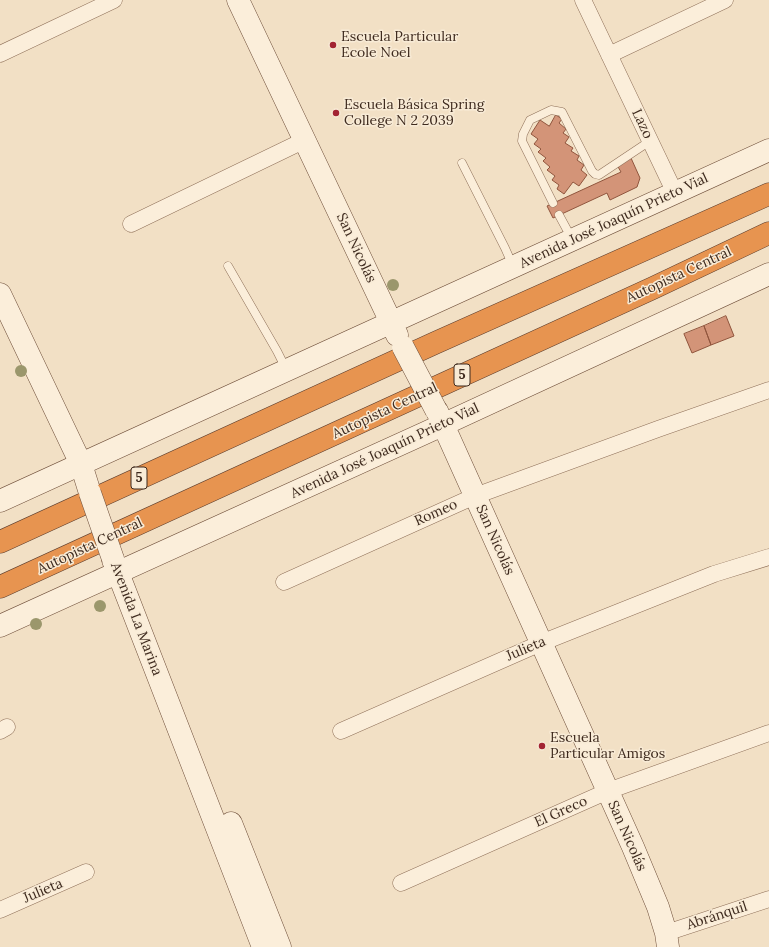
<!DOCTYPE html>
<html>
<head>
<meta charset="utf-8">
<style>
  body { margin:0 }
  canvas { display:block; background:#f2e0c5 }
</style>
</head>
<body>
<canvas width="769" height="947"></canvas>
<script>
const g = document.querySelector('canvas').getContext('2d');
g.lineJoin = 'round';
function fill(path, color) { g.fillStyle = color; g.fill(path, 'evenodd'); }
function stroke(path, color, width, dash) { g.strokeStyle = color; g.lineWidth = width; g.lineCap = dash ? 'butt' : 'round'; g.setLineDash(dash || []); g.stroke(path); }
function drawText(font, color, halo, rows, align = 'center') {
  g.font = font + ' Lora,serif'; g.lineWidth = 3; g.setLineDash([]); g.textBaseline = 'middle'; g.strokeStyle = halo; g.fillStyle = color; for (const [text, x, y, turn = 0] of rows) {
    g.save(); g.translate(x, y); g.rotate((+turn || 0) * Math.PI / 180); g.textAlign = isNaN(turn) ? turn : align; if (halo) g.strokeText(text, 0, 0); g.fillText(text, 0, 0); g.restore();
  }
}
const building = new Path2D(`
  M556 115 562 119 559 123 566 129 563 133 569 137 565 143 573 148 571 151 579 156 577 160 584 165 581 170 587 175 579 186 573 182 564 194 557 189 559 185 552 180 555 176 547 170 550 167 543 161 546 158 538 152 541 149 534 144 538 139 531 134 540 120 549 126Z
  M631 158 640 178 637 187 610 200 607 193 553 218 547 206 621 172 617 165Z
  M726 316 734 336 711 345 704 326Z
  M704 326 711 345 692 353 684 334Z`);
const lane = new Path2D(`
  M462 163 505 248 513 266
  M553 203 522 141 523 134 530 120 551 110 562 112 592 171 595 174 599 175 650 141
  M559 215 572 239
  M228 266 277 351 286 369`);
const street = new Path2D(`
  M583 0 675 193
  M0 54 114 0
  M609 55 725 0
  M131 224 305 140
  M284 582 475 496 658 429 769 390
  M0 731 7 727
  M341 731 541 643 714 574 769 557
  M401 883 608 791 769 733
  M0 910 86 872
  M666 933 769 899`);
const secondary = new Path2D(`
  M238 0 397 335
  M0 294 81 464 90 493
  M437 411 633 847 658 907 666 933 668 947
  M0 501 769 150
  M113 560 263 947
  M0 626 425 433 769 274
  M231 823 280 947`);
const highway = new Path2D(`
  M0 542 435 343 769 194
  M0 587 653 288 769 233`);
const secondaryBridge = new Path2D(`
  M403 347 436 410
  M90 493 113 559`);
const trees = [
  [393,285],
  [21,371],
  [100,606],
  [36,624]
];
const markers = [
  [333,45,4,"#a32433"],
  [336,113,4,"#a32433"],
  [542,746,4,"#a32433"]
];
const shields = [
  [462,375,16],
  [139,478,16]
];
const shieldNames = [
  ["5",462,375],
  ["5",139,478]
];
const poiNames = [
  ["Escuela Particular",341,37],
  ["Ecole Noel",341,53],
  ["Escuela Básica Spring",344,105],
  ["College N 2 2039",344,121],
  ["Escuela",550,738],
  ["Particular Amigos",550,754]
];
const streetNames = [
  ["Lazo",642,124,65],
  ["Avenida José Joaquín Prieto Vial",614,221,-25],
  ["San Nicolás",356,248,65],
  ["Autopista Central",679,275,-25],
  ["Autopista Central",385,411,-25],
  ["Avenida José Joaquín Prieto Vial",385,451,-25],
  ["Romeo",436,513,-24],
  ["San Nicolás",495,540,66],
  ["Autopista Central",90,546,-25],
  ["Avenida La Marina",136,619,69],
  ["Julieta",526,649,-23],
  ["El Greco",561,812,-24],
  ["San Nicolás",627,836,66],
  ["Julieta",43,891,-23],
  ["Abránquil",717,916,-18]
];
fill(building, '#d39478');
stroke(building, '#90553d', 1);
stroke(lane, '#8f7059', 9);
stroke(street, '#8f7059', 17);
stroke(secondary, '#71513c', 23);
stroke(highway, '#5d3e2e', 23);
stroke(lane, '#fbeeda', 8);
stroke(street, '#fbeeda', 16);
stroke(secondary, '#fbeeda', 22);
stroke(highway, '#e79450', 22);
stroke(secondaryBridge, '#71513c', 23, []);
stroke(secondaryBridge, '#fbeeda', 22);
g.fillStyle = '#9b976c';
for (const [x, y] of trees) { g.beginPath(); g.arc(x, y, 6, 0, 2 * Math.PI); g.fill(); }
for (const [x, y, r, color] of markers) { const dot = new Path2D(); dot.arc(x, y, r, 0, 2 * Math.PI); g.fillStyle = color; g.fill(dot); stroke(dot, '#f8ebd6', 1.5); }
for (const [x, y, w] of shields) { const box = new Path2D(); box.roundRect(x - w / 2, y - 11, w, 22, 3); g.fillStyle = '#f8ebd6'; g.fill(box); stroke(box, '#3e2a1e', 1); }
drawText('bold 13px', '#3e2a1e', null, shieldNames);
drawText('14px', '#3e2a1e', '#f8ebd6', poiNames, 'left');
drawText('14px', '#3e2a1e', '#f8ebd6', streetNames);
</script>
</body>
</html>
